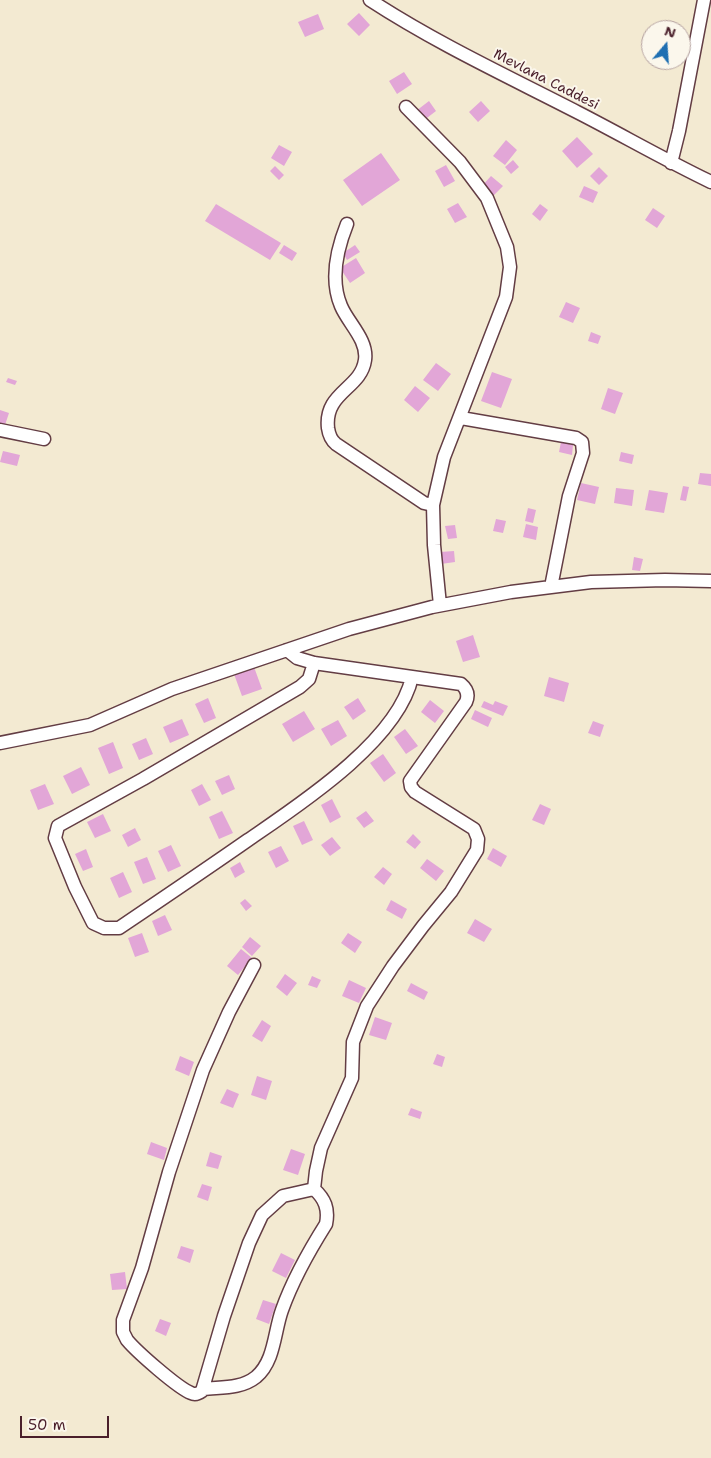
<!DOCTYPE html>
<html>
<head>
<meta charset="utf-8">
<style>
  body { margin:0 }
  #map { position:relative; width:711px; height:1458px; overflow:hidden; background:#f3ead2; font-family:"Shantell Sans",sans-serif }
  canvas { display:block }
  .north { position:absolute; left:641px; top:20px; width:50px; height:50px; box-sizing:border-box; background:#fbf7ec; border:1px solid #b4a19f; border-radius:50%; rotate:18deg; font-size:14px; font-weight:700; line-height:20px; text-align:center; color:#4a1f2b }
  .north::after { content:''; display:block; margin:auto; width:18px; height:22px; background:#1f6fb2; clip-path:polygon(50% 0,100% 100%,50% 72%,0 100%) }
  .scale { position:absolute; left:20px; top:1416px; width:89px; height:22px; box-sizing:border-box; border:2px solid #4a1f2b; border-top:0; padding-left:6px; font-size:15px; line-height:18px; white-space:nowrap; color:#4a1f2b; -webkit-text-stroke:4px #fbf7ec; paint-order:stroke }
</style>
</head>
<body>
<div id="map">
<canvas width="711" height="1458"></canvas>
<div class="north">N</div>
<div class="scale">50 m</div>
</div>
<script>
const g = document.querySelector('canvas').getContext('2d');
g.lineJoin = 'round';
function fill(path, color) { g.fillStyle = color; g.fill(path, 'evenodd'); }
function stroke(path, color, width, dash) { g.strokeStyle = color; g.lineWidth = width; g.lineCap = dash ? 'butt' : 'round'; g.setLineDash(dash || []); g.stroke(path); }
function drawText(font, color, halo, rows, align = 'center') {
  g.font = font + ' "Shantell Sans",sans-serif'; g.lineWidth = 4; g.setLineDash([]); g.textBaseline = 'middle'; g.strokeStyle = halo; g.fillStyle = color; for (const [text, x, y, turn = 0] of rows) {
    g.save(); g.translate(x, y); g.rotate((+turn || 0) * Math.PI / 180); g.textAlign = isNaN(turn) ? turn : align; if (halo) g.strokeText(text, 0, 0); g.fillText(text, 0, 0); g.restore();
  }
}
const building = new Path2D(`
  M359 13 370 25 359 36 347 24Z
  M318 14 324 29 305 37 298 22Z
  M404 72 412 84 397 94 389 81Z
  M429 101 436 111 423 121 416 111Z
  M481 101 490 111 478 122 469 112Z
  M577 137 593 154 577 168 562 151Z
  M506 140 517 150 505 165 493 156Z
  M279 145 292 152 284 166 271 158Z
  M381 153 400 180 362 206 343 180Z
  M513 160 519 167 511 174 505 167Z
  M446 165 455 181 444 187 435 171Z
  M275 166 284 175 279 180 270 171Z
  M599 167 608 176 599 185 590 176Z
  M491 176 503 186 492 197 481 187Z
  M584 186 598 192 593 203 579 197Z
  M458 203 467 217 455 223 447 209Z
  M216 204 281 243 270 260 205 221Z
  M540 204 548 210 540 221 532 214Z
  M653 208 665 216 657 228 645 220Z
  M284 245 297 253 292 261 279 253Z
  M355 245 360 252 347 260 343 253Z
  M356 258 365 273 350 283 340 268Z
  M566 302 580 308 573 323 559 317Z
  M591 332 601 336 598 344 588 341Z
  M436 363 451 374 438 391 423 380Z
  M492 372 512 379 501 408 481 401Z
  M8 378 17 381 15 385 6 382Z
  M415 386 430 398 418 412 404 400Z
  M608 388 623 393 615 414 601 409Z
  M0 410 9 413 5 425 0 423Z
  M561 442 573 445 572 455 559 452Z
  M3 451 20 455 17 466 0 462Z
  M621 452 634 455 632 464 619 461Z
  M700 473 711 474V486L698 484Z
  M581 483 599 487 595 504 577 500Z
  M683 486 689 487 686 501 680 500Z
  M616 488 634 490 632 506 614 503Z
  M649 490 668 493 664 513 645 510Z
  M528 508 536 510 533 523 525 521Z
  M496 519 506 521 503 533 493 531Z
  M526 524 538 527 536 540 523 537Z
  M455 525 457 538 448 539 445 526Z
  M454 551 455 562 441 564 440 552Z
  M634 557 643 559 640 571 632 570Z
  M473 635 480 657 463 662 456 641Z
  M254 667 262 689 242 696 234 674Z
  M549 677 569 683 564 702 544 696Z
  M208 698 216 718 204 723 195 704Z
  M358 698 366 711 353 720 344 707Z
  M430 700 444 711 435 723 421 712Z
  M484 701 493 705 495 701 508 706 503 716 481 707Z
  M475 710 492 718 488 727 471 719Z
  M304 711 315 729 293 742 282 724Z
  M182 719 189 735 170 743 163 727Z
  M338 720 347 736 331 746 321 729Z
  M593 721 604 725 600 737 588 733Z
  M405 729 418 746 406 754 394 737Z
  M146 738 153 754 139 760 132 744Z
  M113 742 123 768 109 774 98 748Z
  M383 754 396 773 384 782 370 763Z
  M81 767 90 785 72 794 63 776Z
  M229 775 235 789 222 795 215 781Z
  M45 784 54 804 38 810 30 790Z
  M202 784 211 800 199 806 191 790Z
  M332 799 341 817 330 823 321 805Z
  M540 804 551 809 544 825 532 820Z
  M222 811 233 833 219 839 209 817Z
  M366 811 374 821 364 828 356 818Z
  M103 814 111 831 95 838 87 822Z
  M304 821 313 840 302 845 293 826Z
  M135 828 141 840 128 847 122 835Z
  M413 834 421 842 415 849 406 842Z
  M332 837 341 848 330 856 321 845Z
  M171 845 181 866 168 872 158 851Z
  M281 846 289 861 276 868 268 852Z
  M493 848 507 856 501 867 487 859Z
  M86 849 93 867 83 871 75 854Z
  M147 857 156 879 143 884 134 862Z
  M427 859 444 871 436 881 420 868Z
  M240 862 245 872 235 878 230 868Z
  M383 867 392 874 384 885 374 877Z
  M123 872 132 892 119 898 110 878Z
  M245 899 252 906 246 911 240 903Z
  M391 900 407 909 402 919 386 910Z
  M165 915 172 930 158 936 152 921Z
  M475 919 492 929 484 942 467 933Z
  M142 933 149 952 135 957 128 938Z
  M348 933 362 942 355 953 341 943Z
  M250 937 261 946 252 956 242 947Z
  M241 949 252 958 238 975 227 966Z
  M285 974 297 983 287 996 276 987Z
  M312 976 321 980 317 988 308 985Z
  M349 980 366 988 359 1003 342 996Z
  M411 983 428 992 424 1000 407 991Z
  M375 1017 392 1023 386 1040 369 1035Z
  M262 1020 271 1026 262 1042 252 1036Z
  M437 1054 445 1057 442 1067 433 1064Z
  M180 1056 194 1062 189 1076 175 1070Z
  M257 1076 272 1081 266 1100 251 1095Z
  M227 1089 239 1094 233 1108 220 1103Z
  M411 1108 422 1112 420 1119 408 1115Z
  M151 1142 167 1148 164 1160 147 1154Z
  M291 1149 305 1154 298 1175 283 1170Z
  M210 1152 222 1156 218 1169 206 1166Z
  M202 1184 212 1187 208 1201 197 1197Z
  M181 1246 194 1250 190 1263 177 1258Z
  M281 1253 295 1260 286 1278 272 1271Z
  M125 1272 127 1289 112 1290 110 1274Z
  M263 1300 276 1304 269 1324 256 1319Z
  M160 1319 171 1323 166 1336 155 1331Z`);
const minor = new Path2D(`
  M370 0C436 43 507 76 577 112 622 135 665 160 711 182
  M406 107 460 162 487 198 507 247 510 267 506 297 444 457 433 505 434 545 440 605
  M671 163 679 131 704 0
  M347 224C337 249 330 280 341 306 348 323 368 340 365 360 361 389 324 392 328 428 329 435 331 440 336 444L424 503 433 505
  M461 418 576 438 582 442 583 453 569 496 551 587
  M0 430 44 439
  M314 663 309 679 300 687 143 779 58 826 55 838 75 887 93 923 104 928H119C162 899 205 870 248 840 299 805 398 741 412 677
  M0 743 90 725 172 689 349 629 432 607 511 592 591 582 665 580 711 581
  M254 965 229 1012 203 1070 169 1172 142 1268 123 1320V1332L127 1340C137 1352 178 1388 191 1393 195 1395 198 1394 202 1391L224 1316 249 1243 262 1215 283 1196 314 1189
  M204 1389C221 1387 241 1389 256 1377 275 1361 274 1332 282 1310 293 1279 309 1251 326 1224 329 1209 325 1199 314 1189L316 1171 321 1148 352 1078 353 1042 367 1006 393 966 423 926 451 892 477 850 478 839 474 829 415 792 411 787 410 781 466 702C469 695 467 689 461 684L314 663 297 658 287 650`);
const streetNames = [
  ["Mevlana Caddesi",546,80,27]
];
fill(building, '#e2a6d7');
stroke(minor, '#633d44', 15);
stroke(minor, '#fff', 12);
drawText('14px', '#4a1f2b', '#fbf7ec', streetNames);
</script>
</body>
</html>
